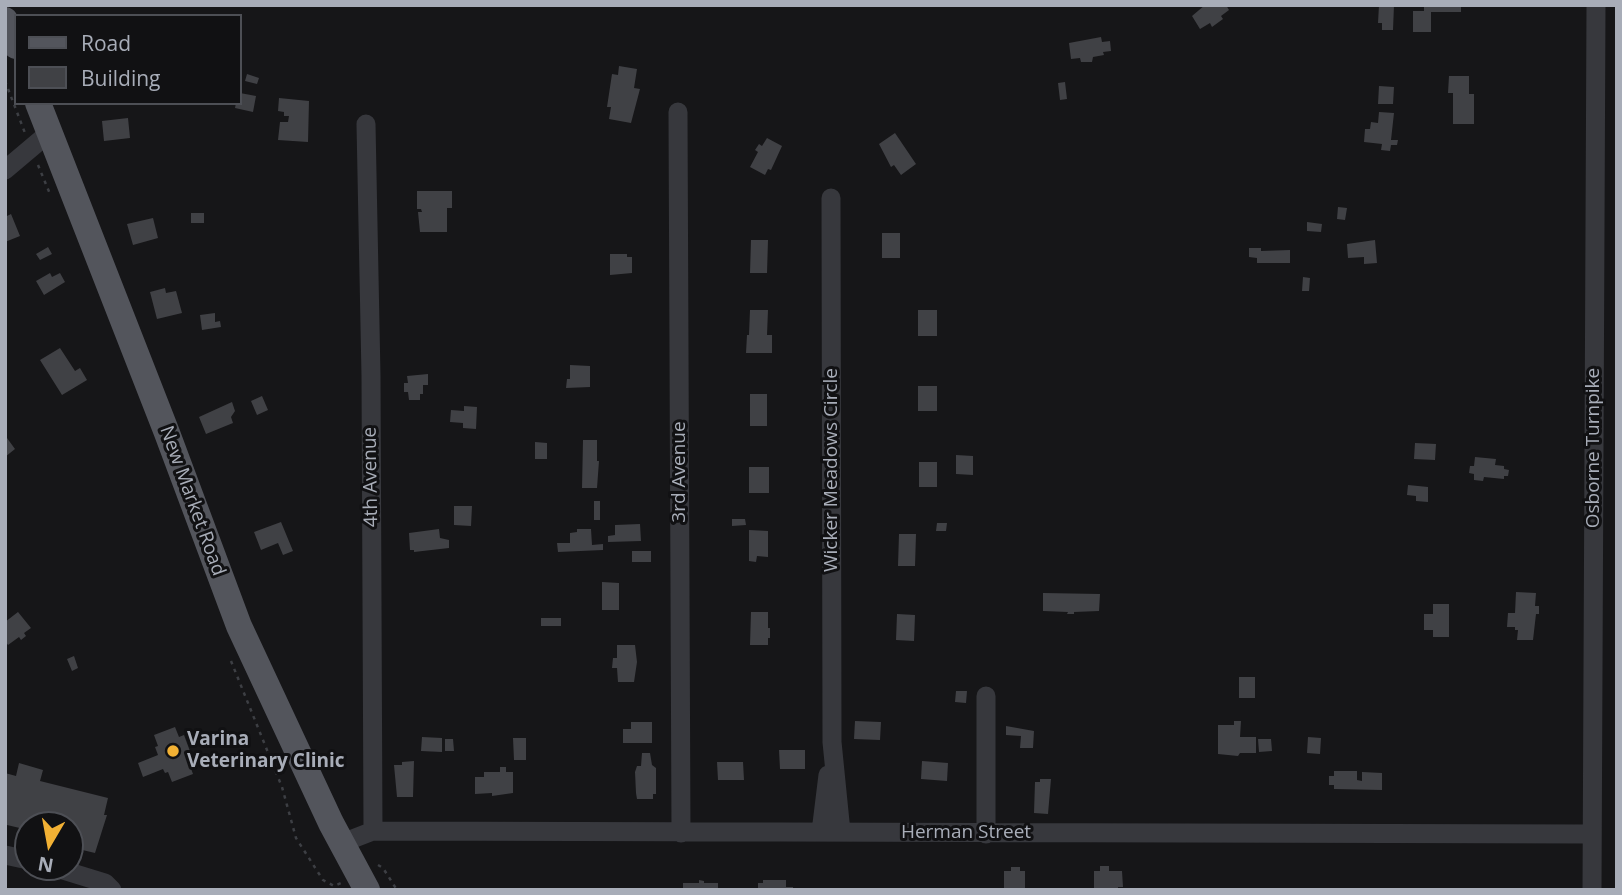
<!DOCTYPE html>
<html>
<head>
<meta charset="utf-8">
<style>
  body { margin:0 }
  #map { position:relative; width:1622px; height:895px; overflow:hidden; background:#161618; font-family:"Open Sans",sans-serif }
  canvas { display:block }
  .frame { position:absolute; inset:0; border:7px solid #a8adb8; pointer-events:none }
  .legend { position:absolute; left:14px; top:14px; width:228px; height:91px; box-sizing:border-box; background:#111113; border:2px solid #4d4f55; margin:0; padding:9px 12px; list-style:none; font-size:21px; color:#a8adb8 }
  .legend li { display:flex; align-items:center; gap:14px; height:35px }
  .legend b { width:35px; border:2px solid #4d4f55 }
  .north { position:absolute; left:14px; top:811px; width:70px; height:70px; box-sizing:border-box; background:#111113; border:2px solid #4d4f55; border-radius:50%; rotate:190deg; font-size:19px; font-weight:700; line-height:28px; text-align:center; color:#a8adb8 }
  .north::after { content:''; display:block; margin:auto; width:24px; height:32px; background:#f2b134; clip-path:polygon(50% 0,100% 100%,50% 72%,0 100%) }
</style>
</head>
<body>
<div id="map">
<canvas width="1622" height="895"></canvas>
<div class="frame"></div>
<ul class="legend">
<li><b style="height:9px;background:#53555c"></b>Road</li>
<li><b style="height:19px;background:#404145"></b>Building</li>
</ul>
<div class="north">N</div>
</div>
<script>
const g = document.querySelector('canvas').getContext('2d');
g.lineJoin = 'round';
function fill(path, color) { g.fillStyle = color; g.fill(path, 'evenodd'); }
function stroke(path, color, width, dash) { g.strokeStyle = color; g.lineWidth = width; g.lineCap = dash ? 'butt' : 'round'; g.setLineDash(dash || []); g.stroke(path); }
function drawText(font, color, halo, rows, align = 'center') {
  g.font = font + ' "Open Sans",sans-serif'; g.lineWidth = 6; g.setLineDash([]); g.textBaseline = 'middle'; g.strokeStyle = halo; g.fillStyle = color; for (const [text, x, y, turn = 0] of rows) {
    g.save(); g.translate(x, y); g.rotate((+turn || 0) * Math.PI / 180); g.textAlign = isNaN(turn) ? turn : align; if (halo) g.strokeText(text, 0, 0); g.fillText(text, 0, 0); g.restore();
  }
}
const building = new Path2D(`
  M1205 5H1226L1229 10 1221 16 1223 19 1212 27 1210 23 1200 29 1192 16Z
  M1379 5H1394L1393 30H1382V23H1378Z
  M1424 5H1461V12H1431V32H1413V11H1424Z
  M1101 37 1102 42 1110 41 1111 51 1103 52 1104 55 1093 57 1092 62H1081L1080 58 1071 59 1069 43Z
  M619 66 637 69 634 88 640 89 631 123 609 119 611 107H607L612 74 618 75Z
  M247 74 259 78 257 84 245 81Z
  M1449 76H1469V94H1474V124H1453V93H1448Z
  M1065 82 1067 99 1060 100 1058 83Z
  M1379 86 1394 87 1393 104H1378Z
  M240 93 256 96 253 112 235 108 236 103H240Z
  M279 98 309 101 308 142 278 140 280 122H288L289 116H284V112L278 111Z
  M1379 112 1394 113 1391 140H1398L1397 145H1391L1390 151 1381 150 1382 144 1364 142 1365 129H1370L1371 122 1378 123Z
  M128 118 130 138 104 141 102 121Z
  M895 133 916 164 901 175 894 165 891 167 879 144Z
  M767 138 782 146 771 170 768 169 765 175 750 167 758 152 755 150 759 144 762 146Z
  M417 191H452V208H447V232H420L418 212H422L421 209H417Z
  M1338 207 1347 208 1345 220 1337 219Z
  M191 213H204V223H191Z
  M11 214 20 236 5 242V217Z
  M153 218 158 238 133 245 127 224Z
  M1307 222 1322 224 1321 232 1307 231Z
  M882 233H900V258H882Z
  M751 240H768L767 273H750Z
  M1375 240 1377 263 1364 264V257L1348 258 1347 244Z
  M48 247 52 254 40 260 36 254Z
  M1249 248H1261V251L1290 250V263H1257V258L1249 257Z
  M610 254H627V257H632V273L610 275Z
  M50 273 52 277 60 273 65 282 44 295 36 281Z
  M1303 277 1310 278 1309 291H1302Z
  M165 288 166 293 176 291 182 313 157 319 150 292Z
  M750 310H768L767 335H772V353H746L747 335H749Z
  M918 310H937V336H918Z
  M215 313V322L220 321 221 327 202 330 200 315Z
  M60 348 75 371 80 368 87 380 62 395 40 360Z
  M570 365 590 366V387L566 388 567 379H570Z
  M428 374V385H423V394H420V400H409L408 392H404V383H408L407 376Z
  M918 386H937V411H918Z
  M750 394H767V426H750Z
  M262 396 268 410 257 415 251 401Z
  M232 402 235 411 231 417 233 423 206 434 199 417Z
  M464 406 477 407 476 429 463 428V423L450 422 451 410 464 411Z
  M7 438 15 449 5 457V439Z
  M583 440H597V461H599L597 488H582Z
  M535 442 547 443V459H535Z
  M1415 443 1436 444 1435 460 1414 459Z
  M956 455 973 456V475L956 474Z
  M1475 457 1496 459 1495 465 1504 466V469L1509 470 1508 476H1504V479L1484 477 1483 481 1474 480V474L1469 473 1470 466H1474Z
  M919 462H937V487H919Z
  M749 467H769V493H749Z
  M1408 485 1428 487V502L1416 501V496L1407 495Z
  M594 501H600V520H594Z
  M454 506H472L471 526 454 525Z
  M732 519H745L746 525 732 526Z
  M281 522 293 551 283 555 278 543 261 550 254 532Z
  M937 523H947L946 531H936Z
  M640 524 641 541 608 542V536L615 535V525Z
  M439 529 440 538 449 540V548L414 552V550H410L409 533Z
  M577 529H591L592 545 603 544V550L558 552 557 543H570V533L577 532Z
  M749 530 768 531V557L757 556 756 562 749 561Z
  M899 534H916L915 566H898Z
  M632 551H651V562H632Z
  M602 582 619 583V610H602Z
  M1516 592 1536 593 1535 606H1539V614H1536L1533 640H1517L1518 630H1515V627H1507L1508 613H1515Z
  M1043 593 1100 594 1099 611 1074 612V614H1067L1068 612 1043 611Z
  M1433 604H1449V637H1433V630H1424V614H1433Z
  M18 612 31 628 24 633 26 636 21 640 19 637 8 645 5 641V622Z
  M751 612H768V628H770V638H768V645H750Z
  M897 614 915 615 914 641 896 640Z
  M541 618H561V626H541Z
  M617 645H635L637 662 634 682H618L617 668H612L613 658H617Z
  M74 656 78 668 72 671 67 659Z
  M1239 677H1255V698H1239Z
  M956 691H967L966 703 955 702Z
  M855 721 881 722 880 740 854 739Z
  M1234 721H1241L1240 737H1256V753H1240L1238 756 1218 754V725H1234Z
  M631 722H652V743H623V729H631Z
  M1006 726 1034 731 1033 748H1020L1021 736 1006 735Z
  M175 727 179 737 184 735 194 762 189 763 193 774 172 782 168 772 165 773 163 769 143 777 138 763 158 755 155 747 158 746 154 735Z
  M422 737 442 738V752L421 751Z
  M1308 737 1321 738 1320 754 1307 753Z
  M513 738H526V760H514Z
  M445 739H453L454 751H445Z
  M1258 739H1271L1272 751 1259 752Z
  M779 750H805V769H780Z
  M642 753H650L652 765 656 768V794H653V799H637L636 793 635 772 637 766H641Z
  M414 761 413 797H397L394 765H402V762Z
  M922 761 948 763 947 781 921 779Z
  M717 762H743L744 780H718Z
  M19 763 43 770 40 781 108 798 104 815H107L95 853 70 847V825H28L24 829 7 825 5 773 16 776Z
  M500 767H506V772H513V793L492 796V793L475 794V777H484V772H500Z
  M1334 771H1357V780L1362 781V772L1382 773V790L1334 789V785H1329V776H1334Z
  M1040 779H1051L1048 814 1034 813 1035 782H1040Z
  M1100 866H1109V871H1122L1123 887H1118V890H1094V871H1100Z
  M1011 867H1020V871H1025V890H1004V871H1011Z
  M699 880 704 881V883H718V890H683V883H699Z
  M763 880H786V887H793V890H758V883H763Z`);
const path = new Path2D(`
  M5 81 25 133
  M38 165 50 194
  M231 661 282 787 296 838 323 880 334 886 341 883
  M378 865 383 868 397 890`);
const minor = new Path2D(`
  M678 112 681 833
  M366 124 371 376 373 831
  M5 170 50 132
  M831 198 832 742 841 832
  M821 832 828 775
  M986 834V696
  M342 843 373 831 1592 834
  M5 855 28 860
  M53 867 105 883 112 890
  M1592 890 1596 5`);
const major = new Path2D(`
  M5 20 16 46
  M38 103 167 433 239 626 331 823 367 890`);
const markers = [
  [173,751,7,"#f2b134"]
];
const streetNames = [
  ["Osborne Turnpike",1594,448,-90],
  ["Wicker Meadows Circle",832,470,-90],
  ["3rd Avenue",680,472,-90],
  ["4th Avenue",371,477,-91],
  ["New Market Road",192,501,70],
  ["Herman Street",966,833]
];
const poiNames = [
  ["Varina",187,740],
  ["Veterinary Clinic",187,762]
];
fill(building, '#404145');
stroke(path, '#3d3f44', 2.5, [3.5, 5]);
stroke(minor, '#37383d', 19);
stroke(major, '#53555c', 26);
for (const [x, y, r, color] of markers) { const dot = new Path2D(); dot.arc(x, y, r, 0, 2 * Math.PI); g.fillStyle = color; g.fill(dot); stroke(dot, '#111113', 2.5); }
drawText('19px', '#a8adb8', '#111113', streetNames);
drawText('bold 19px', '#a8adb8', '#111113', poiNames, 'left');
</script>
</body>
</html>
